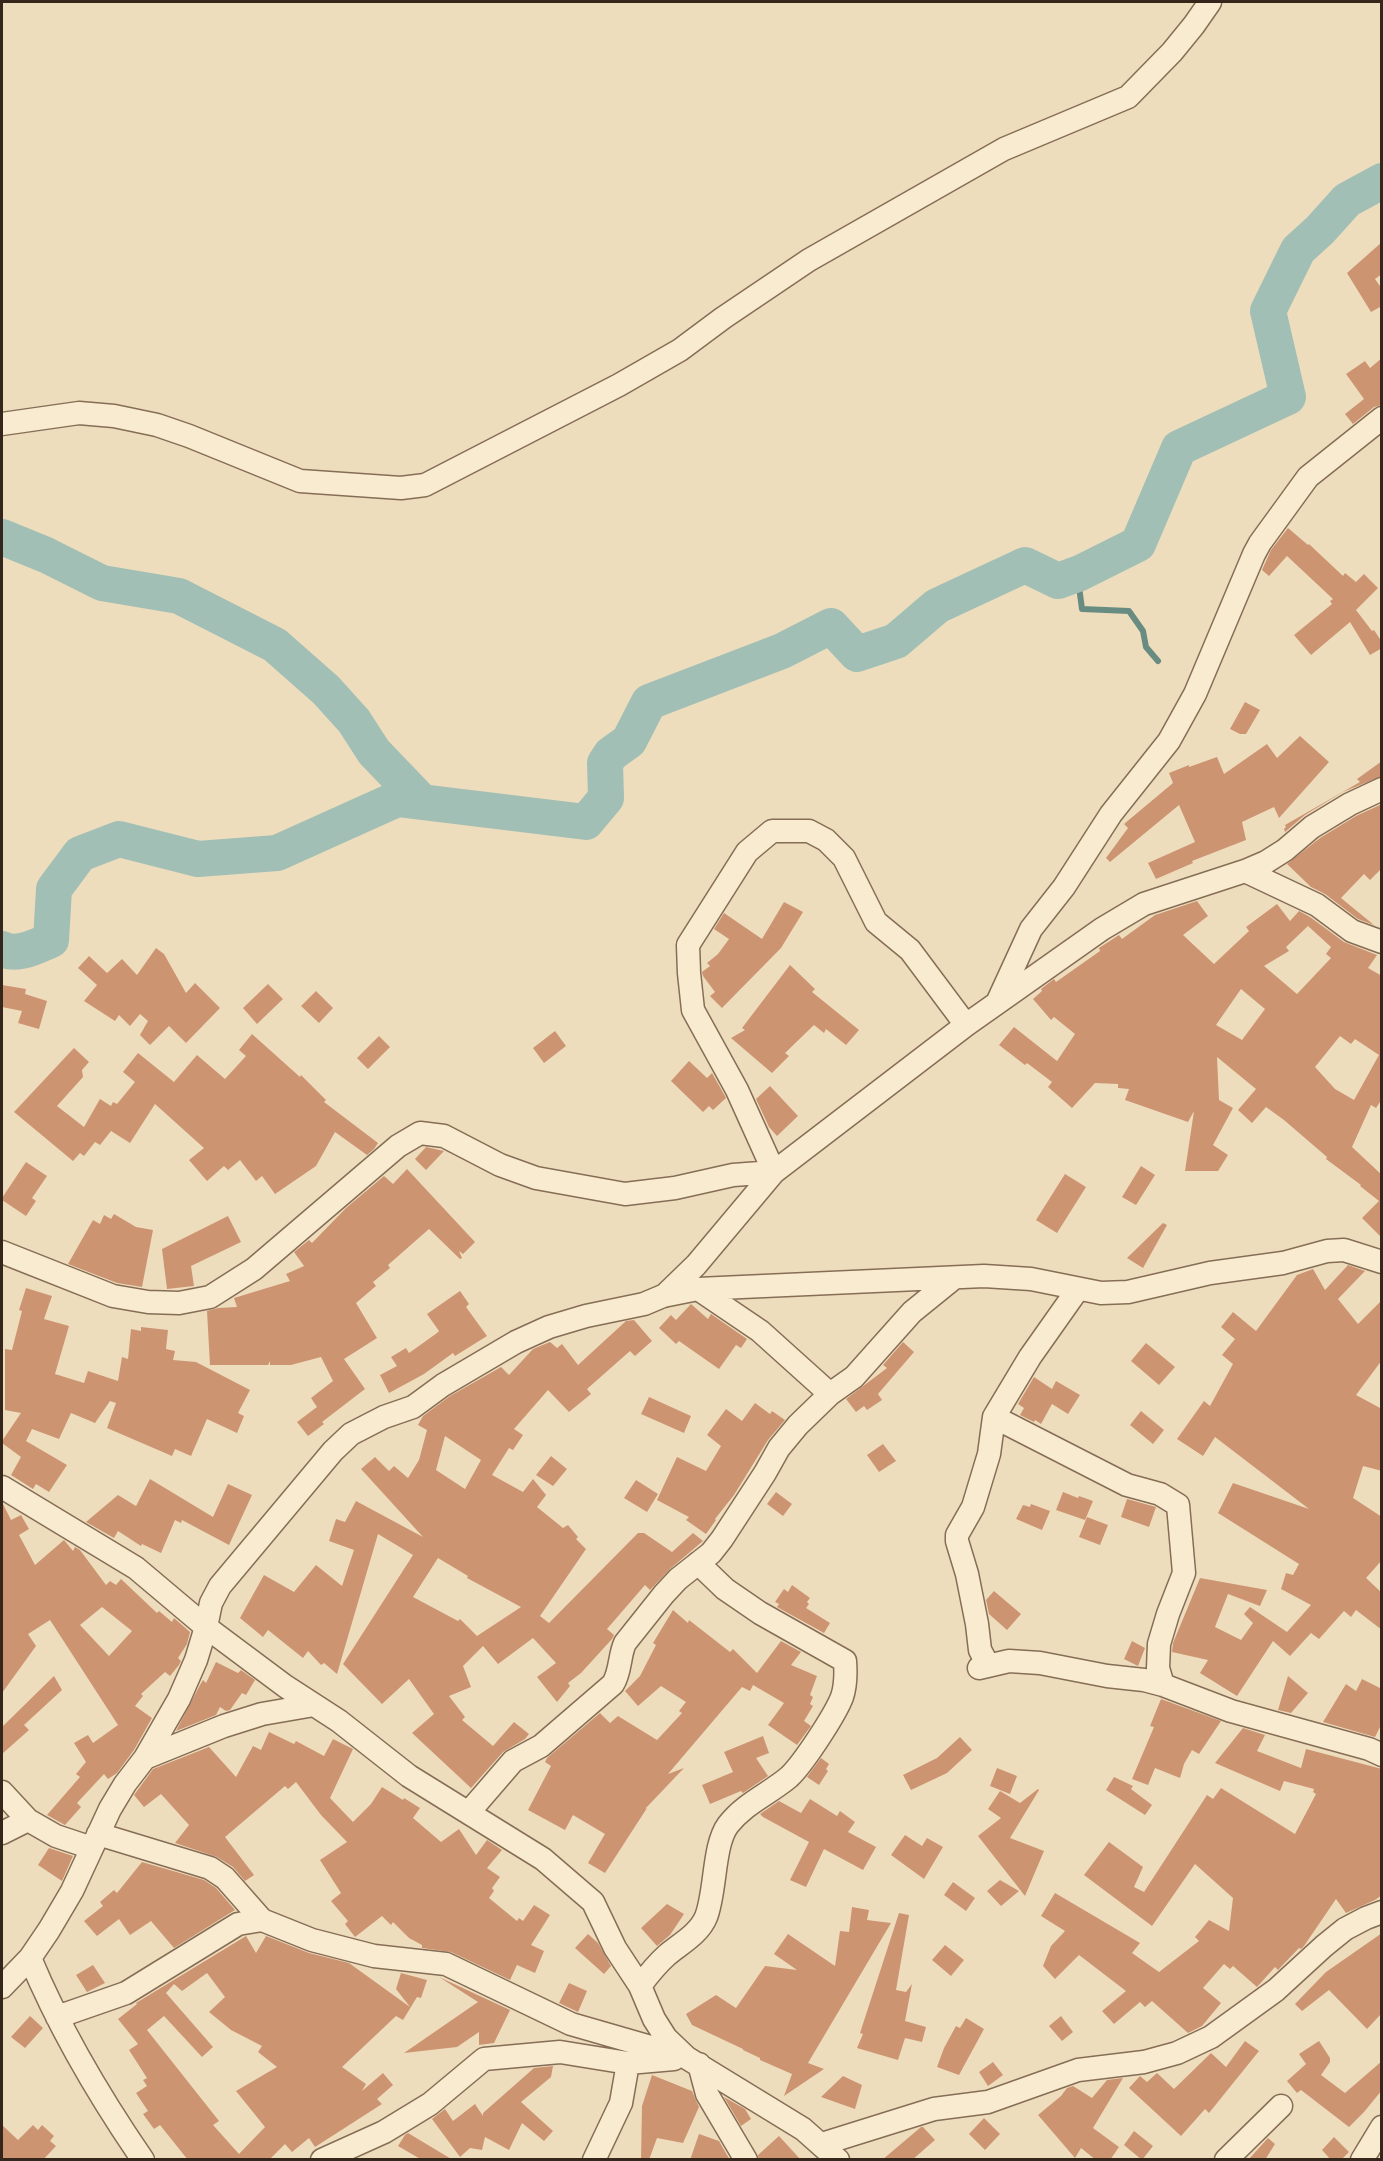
<!DOCTYPE html>
<html>
<head>
<meta charset="utf-8">
<style>
  body { margin:0 }
  #map { position:relative; width:1383px; height:2161px; overflow:hidden; background:#eeddbd; font-family:Bitter,serif }
  canvas { display:block }
  .frame { position:absolute; inset:0; border:3px solid #35261b; pointer-events:none }
</style>
</head>
<body>
<div id="map">
<canvas width="1383" height="2161"></canvas>
<div class="frame"></div>
</div>
<script>
const g = document.querySelector('canvas').getContext('2d');
g.lineJoin = 'round';
function stroke(path, color, width, dash) { g.strokeStyle = color; g.lineWidth = width; g.lineCap = dash ? 'butt' : 'round'; g.setLineDash(dash || []); g.stroke(path); }
function fill(path, color) { g.fillStyle = color; g.fill(path, 'evenodd'); }
const stream = new Path2D(`
  M1080 573 1078 579 1082 609 1129 611 1143 631 1146 647 1158 661`);
const river = new Path2D(`
  M2 537 46 555 102 583 179 596 275 645 326 690 354 721 374 752 422 802
  M2 949C17 957 37 946 51 940L54 889 80 854 119 839 198 859 277 853 397 799 586 822 606 798 605 763 611 754 629 741 649 702 782 651 831 626 857 654 896 641 937 606 1025 565 1058 581 1080 573 1138 544 1179 448 1288 397 1268 311 1298 250 1320 230 1347 200 1382 181`);
const building = new Path2D(`
  M1382 242V274L1375 279 1382 289V306L1371 312 1347 273Z
  M1382 358V405L1374 407 1353 424 1345 414 1364 399 1346 374 1365 361 1370 368Z
  M1288 528 1308 545 1309 544 1343 576 1345 573 1356 582 1364 574 1378 588 1356 610 1372 631 1374 630 1382 642V648L1370 655 1350 622 1311 655 1294 635 1332 604 1330 601 1333 599 1287 556 1269 576 1262 570 1271 550Z
  M1245 702 1260 710 1246 734H1240L1230 729Z
  M1300 736 1329 762 1279 818 1274 807 1242 822 1246 840 1192 861 1193 863 1156 879 1148 863 1195 842 1179 805 1110 862 1106 858 1128 828 1124 824 1173 783 1169 773 1189 765V767L1217 757 1224 774 1267 744 1277 758Z
  M1382 761V776L1343 792 1305 815 1285 832 1284 829 1286 827 1285 825 1360 782 1357 779Z
  M1382 804V868L1370 880 1364 874 1341 898 1374 925 1358 919 1325 894 1311 887 1287 864 1320 838 1356 816Z
  M1197 901 1208 916 1183 935 1214 964 1249 931 1246 927 1277 904 1290 921 1299 911 1310 917 1344 942 1377 955 1368 968 1382 976V1099L1376 1108 1371 1105 1352 1147 1382 1175V1238L1362 1218 1379 1201 1360 1186 1361 1185 1326 1159 1327 1157 1284 1120 1266 1107 1252 1123 1238 1110 1256 1089 1217 1057 1219 1100 1233 1108 1213 1145 1228 1155 1218 1171H1185L1194 1111 1188 1122 1125 1100 1129 1089 1118 1088V1084L1095 1083 1072 1108 1048 1087 1052 1082 1027 1063 1025 1065 999 1045 1014 1027 1057 1061 1075 1034 1054 1017 1051 1020 1033 999 1042 991 1041 989 1054 979 1056 982 1100 951 1099 948 1119 935 1122 939 1155 915ZM1308 926 1331 947 1326 954 1331 958 1297 994 1264 966 1289 951 1286 947ZM1241 989 1265 1009 1242 1040 1216 1025ZM1340 1036 1351 1044 1355 1039 1379 1055 1354 1100 1335 1089 1315 1067Z
  M784 902 803 912 781 948 722 1008 710 996 715 992 703 976 702 972 710 966 707 963 718 954 729 939 714 929 724 913 762 939Z
  M156 948 164 954 186 993 195 983 220 1008 186 1043 169 1026 150 1045 140 1035 148 1021 140 1014 130 1026 119 1015 115 1021 84 1001 97 985 78 968 89 956 107 973 122 959 137 975Z
  M790 965 815 989 812 992 859 1030 846 1045 826 1029 824 1033 814 1025 785 1053 789 1056 772 1073 731 1038 745 1030 742 1028Z
  M268 984 283 999 257 1024 243 1008Z
  M2 985 26 989 25 994 47 1001 39 1029 18 1023 22 1011 2 1007Z
  M316 991 333 1008 319 1023 301 1006Z
  M555 1031 566 1046 544 1063 533 1048Z
  M252 1034 300 1077 301 1075 326 1100 324 1102 378 1143 374 1149 367 1155 335 1132 316 1166 275 1194 262 1176 256 1181 240 1160 228 1170 224 1166 207 1181 189 1160 204 1148 155 1104 130 1143 111 1131 100 1145 95 1142 84 1156 80 1153 73 1161 14 1112 74 1048 89 1062 82 1070 83 1077 57 1106 84 1127 100 1099 111 1106 113 1102 117 1104 135 1082 123 1072 138 1053 174 1082 197 1055 225 1079 246 1056 239 1050Z
  M379 1036 390 1047 368 1069 357 1058Z
  M689 1061 707 1078 712 1073 725 1096 726 1098 713 1110 709 1106 703 1112 671 1081Z
  M770 1086 798 1116 777 1136 769 1127 756 1099Z
  M426 1147 444 1151 426 1170 415 1159Z
  M26 1162 47 1176 32 1198 36 1201 26 1216 2 1200V1198Z
  M1141 1166 1155 1175 1136 1205 1122 1197Z
  M407 1169 475 1242 463 1254 459 1251 462 1258 460 1259 429 1229 388 1265 390 1268 373 1282 376 1286 356 1303 377 1338 344 1359 365 1389 322 1422 324 1424 308 1436 297 1422 317 1407 311 1398 333 1381 321 1357 291 1365H270V1361L268 1365H210L207 1311 218 1308 237 1307 234 1298 290 1281 286 1274 304 1266 294 1252 309 1240 312 1243 346 1208 384 1176 393 1184Z
  M1065 1174 1086 1187 1057 1233 1036 1220Z
  M114 1214 136 1227 153 1230 142 1287 117 1283 68 1264 93 1220 100 1224 104 1215 111 1219Z
  M228 1216 241 1242 191 1266 194 1286 167 1289 162 1249Z
  M1163 1223 1167 1225 1143 1268 1127 1258Z
  M1348 1265 1365 1271 1338 1299 1358 1324 1382 1300V1360L1356 1395 1382 1409V1471L1363 1466 1353 1498 1382 1517V1560L1366 1578 1382 1593V1630L1356 1610 1351 1617 1344 1611 1319 1639 1311 1633 1290 1656 1273 1641 1237 1696 1200 1673 1208 1660 1172 1652 1173 1643 1200 1578 1267 1590 1260 1606 1228 1594 1215 1627 1241 1640 1253 1623 1244 1614 1250 1607 1287 1632 1311 1605 1281 1589 1286 1573 1293 1575 1299 1564 1218 1513 1233 1483 1309 1509 1215 1437 1203 1456 1177 1439 1204 1401 1210 1406 1233 1364 1222 1355 1235 1339 1221 1327 1233 1312 1256 1331 1297 1275 1313 1269 1325 1290Z
  M26 1288 52 1296 44 1319 69 1326 55 1374 84 1383 88 1371 118 1381 122 1357 128 1359 131 1329 141 1331V1327L168 1330 166 1349 175 1351 173 1360 196 1362 250 1390 238 1413 244 1416 237 1433 207 1419 191 1456 175 1449 172 1456 107 1428 116 1403 110 1401 95 1423 71 1413 59 1439 32 1429 26 1441 67 1465 49 1492 36 1484 33 1489 11 1475 21 1457 2 1443V1441L21 1413 5 1410V1349L12 1350 22 1311 19 1310Z
  M460 1291 469 1304 466 1307 487 1336 455 1356 453 1353 424 1374 389 1393 380 1375 397 1366 391 1357 406 1348 409 1353 437 1333 439 1331 427 1314Z
  M691 1304 708 1319 711 1314 747 1339 741 1348 736 1345 719 1369 679 1341 676 1344 659 1328 671 1315 676 1320Z
  M634 1320 652 1341 635 1356 630 1351 587 1389 591 1394 569 1412 548 1390 514 1429 523 1435 513 1450 509 1448 492 1475 523 1492 533 1479 546 1495 537 1507 563 1528 568 1525 578 1537 576 1539 586 1549 540 1616 549 1623 638 1533H644L672 1552 693 1533 703 1541 670 1569 650 1590 645 1585 607 1629 614 1635 612 1639 581 1673 568 1683 570 1686 557 1702 537 1677 556 1663 533 1638 498 1664 483 1646 463 1666 471 1687 449 1696 465 1717 462 1720 493 1746 514 1722 529 1734 525 1739 503 1752 471 1788 412 1733 434 1714 409 1679 382 1704 343 1664 413 1555 378 1534 337 1674 324 1663 321 1665 308 1651 303 1658 268 1630 263 1637 240 1618 264 1575 294 1592 316 1565 342 1586 354 1550 329 1541 336 1519 345 1522 356 1501 423 1537 361 1469 375 1457 389 1471 394 1466 408 1478 419 1460 427 1430 418 1425 423 1416 450 1396 501 1367 509 1375 533 1349 550 1342 557 1348 562 1344 578 1365 626 1321ZM445 1436 481 1460 465 1489 436 1470ZM438 1558 468 1576 467 1578 521 1607 477 1636 460 1619 458 1621 413 1597Z
  M903 1342 914 1352 878 1394 882 1400 867 1410 864 1406 856 1412 846 1399 887 1368 883 1365Z
  M1146 1343 1175 1367 1159 1385 1131 1361Z
  M1034 1377 1052 1389 1056 1381 1080 1395 1068 1414 1052 1404 1041 1424 1035 1420 1034 1422 1020 1415 1024 1408 1018 1404Z
  M649 1397 691 1416 684 1433 641 1414Z
  M755 1403 770 1414 772 1411 785 1420 768 1440 734 1495 715 1519 716 1520 706 1534 686 1520 689 1517 657 1500 677 1457 706 1471 721 1446 707 1435 726 1409 742 1421Z
  M1141 1411 1164 1430 1153 1444 1130 1425Z
  M883 1444 896 1461 879 1472 867 1455Z
  M551 1456 567 1469 553 1486 536 1475Z
  M150 1479 213 1517 228 1484 252 1495 229 1545 182 1520 181 1523 175 1520 161 1553 142 1544 141 1546 118 1531 114 1538 86 1522 118 1495 136 1506Z
  M636 1480 658 1494 647 1512 624 1498Z
  M776 1492 792 1504 783 1516 767 1504Z
  M1063 1492 1078 1498 1079 1496 1093 1501 1085 1520 1056 1510Z
  M1127 1499 1156 1507 1149 1527 1121 1517Z
  M2 1502 11 1520 21 1515 29 1529 19 1535 35 1565 64 1540 73 1551 75 1547 80 1550 106 1585 110 1581 116 1585 121 1579 157 1613 159 1611 172 1622 174 1618 190 1632 187 1644 178 1658 181 1661 179 1665 170 1676 165 1672 141 1694 143 1696 135 1706 152 1718 134 1750 117 1773 108 1779 104 1774 77 1803 81 1807 65 1825 47 1815 80 1777 76 1774 86 1762 74 1743 88 1735 93 1743 118 1725 50 1620 28 1634 36 1646 2 1693ZM102 1607 132 1631 109 1656 80 1625Z
  M1031 1504 1050 1511 1042 1530 1016 1519 1023 1505 1030 1507Z
  M1087 1517 1108 1525 1100 1545 1079 1537Z
  M792 1585 810 1598 807 1602 809 1604 806 1608 830 1623 824 1633 777 1607 779 1604 775 1602 784 1589 788 1592Z
  M994 1591 1021 1614 1007 1630 989 1614 986 1600Z
  M673 1610 688 1623 689 1620 730 1652 733 1649 757 1673 781 1641 801 1652 791 1665 817 1676 810 1695 813 1697 810 1704 813 1706 804 1721 811 1726 797 1745 768 1725 784 1703 753 1685 750 1691 742 1687 668 1774 684 1768 645 1809 647 1808 605 1873 588 1863 605 1834 573 1815 565 1830 528 1810 551 1766 545 1762 547 1758 600 1713 610 1723 618 1716 657 1740 682 1713 679 1711 686 1702 661 1686 638 1706 625 1691 640 1676 656 1645 653 1643Z
  M1132 1641 1145 1648 1138 1666 1124 1659Z
  M216 1662 238 1673 241 1670 255 1680 246 1695 242 1693 230 1710 226 1711 220 1707 216 1715 176 1731 200 1685 203 1680 206 1683Z
  M54 1676 62 1690 24 1725 29 1730 2 1754V1727Z
  M1288 1676 1308 1693 1291 1713 1278 1710Z
  M1362 1679 1382 1689V1723L1375 1737 1323 1722 1346 1684 1356 1691Z
  M1161 1699 1221 1721 1199 1754 1192 1750 1184 1764 1180 1778 1155 1768 1148 1785 1132 1779 1154 1727 1150 1726Z
  M1243 1728 1265 1735 1257 1751 1301 1768 1306 1749 1382 1769V1895L1375 1900 1346 1913 1336 1899 1304 1946 1301 1949 1299 1948 1278 1970 1275 1967 1257 1987 1233 1966 1230 1969 1224 1964 1203 1988 1221 2003 1202 2026 1188 2033 1152 2001 1145 2007 1140 2002 1114 2024 1102 2011 1126 1991 1079 1955 1055 1979 1043 1966 1051 1946 1065 1931 1041 1916 1055 1893 1140 1943 1132 1953 1159 1972 1199 1941 1195 1937 1209 1920 1229 1931 1233 1898 1195 1864 1152 1926 1084 1875 1109 1842 1143 1867 1134 1887 1144 1892 1207 1795 1213 1799 1221 1788 1295 1834 1316 1794 1313 1792 1314 1789 1284 1781 1280 1791 1215 1763Z
  M269 1732 294 1744 296 1741 324 1756 333 1739 353 1749 330 1798 353 1822 371 1804 382 1787 403 1800 404 1798 420 1808 413 1818 441 1842 459 1829 476 1855 487 1840 502 1850 487 1868 500 1877 492 1888 494 1891 489 1898 517 1921 519 1918 523 1921 534 1905 550 1915 531 1945 544 1951 535 1973 517 1965 510 1980 451 1952 422 1948V1945L409 1938 393 1922 391 1925 382 1916 355 1937 345 1924 348 1921 331 1901 341 1893 320 1860 347 1842 321 1815 296 1782 288 1789 285 1786 225 1837 254 1875 245 1881 233 1867 217 1857 175 1843 189 1825 161 1794 144 1807 134 1795 153 1769 209 1747 236 1777 253 1746 261 1750Z
  M763 1736 769 1753 756 1758 768 1776 743 1793 741 1791 710 1804 702 1785 733 1772 724 1752Z
  M960 1737 972 1750 947 1773 911 1790 903 1775 937 1758Z
  M821 1758 829 1764 826 1769 828 1771 819 1785 807 1777Z
  M997 1768 1017 1776 1010 1794 990 1786Z
  M1114 1777 1133 1786 1131 1789 1152 1805 1145 1815 1106 1790Z
  M1038 1789 1039 1790 1010 1838 1044 1851 1025 1896 978 1836 1001 1818 988 1809 1000 1791 1020 1803Z
  M810 1799 837 1816 840 1811 855 1822 848 1832 876 1847 863 1870 824 1849 806 1887 790 1880 809 1842 763 1817 760 1814 779 1801 801 1813Z
  M905 1835 922 1846 927 1838 943 1847 924 1879 891 1855Z
  M49 1848 73 1856 62 1881 38 1865Z
  M142 1862 204 1880 216 1888 235 1910 174 1948 151 1921 130 1935 119 1919 97 1936 84 1921 103 1906 100 1902 114 1890 117 1893Z
  M1000 1880 1019 1891 1001 1906 987 1891Z
  M953 1882 975 1898 966 1911 944 1895Z
  M667 1904 684 1914 670 1935 657 1946 641 1928Z
  M852 1907 869 1910 867 1920 891 1923 808 2063 824 2069 784 2096 792 2074 760 2060V2058L743 2050V2049L692 2025 686 2014 716 1995 736 2008 765 1966 797 1970 774 1954 788 1934 835 1966 840 1931 849 1932Z
  M899 1913 909 1915 896 1990 906 1992 912 1984 905 2021 926 2027 922 2042 905 2038 898 2060 857 2048 863 2034 860 2033Z
  M1382 1933V2013L1367 2029 1329 1990 1302 2011 1295 2004 1326 1972Z
  M588 1934 598 1943 611 1966 604 1974 575 1948Z
  M246 1936 256 1953 266 1936 309 1953 349 1963 410 2007 396 1989 401 1973 427 1980 421 1998 417 1997 403 2020 396 2016 342 2067 366 2084 362 2091 383 2073 393 2085 377 2099 382 2104 315 2147 309 2138 292 2152 285 2144 269 2160H188L160 2125 154 2129 143 2114 148 2111 136 2093 147 2086 143 2080 147 2078 129 2050 138 2044 118 2019 137 2004 136 2003ZM207 1973 225 1997 209 2012 231 2030 262 2046 258 2052 277 2067 236 2091 265 2127 239 2154 213 2125 219 2121 147 2030 164 2016 202 2057 213 2047 166 1993 174 1984 182 1991Z
  M945 1945 964 1960 951 1976 932 1960Z
  M93 1965 105 1983 87 1992 76 1975Z
  M439 1977 510 2010 494 2043 479 2045V2032L457 2047 404 2053 478 2002Z
  M569 1983 587 1991 578 2012 559 2003Z
  M30 2016 43 2028 25 2048 11 2037Z
  M1061 2016 1073 2032 1062 2041 1049 2026Z
  M966 2018 984 2029 959 2075 937 2067 944 2048 956 2026 960 2028Z
  M1245 2041 1259 2051 1209 2113 1205 2109 1181 2136 1129 2088 1140 2076 1147 2082 1157 2073 1174 2089 1211 2053 1226 2067Z
  M1319 2041 1330 2058V2062L1321 2075 1345 2093 1382 2061V2090L1364 2112 1349 2127 1301 2090 1297 2093 1287 2081 1306 2064 1299 2054Z
  M993 2062 1003 2075 988 2086 979 2072Z
  M553 2066 551 2077 521 2102 553 2131 544 2141 522 2123 509 2150 485 2137 482 2150 470 2148 460 2157 432 2119 445 2109 453 2121 475 2104 483 2116V2113L534 2068Z
  M652 2075 692 2091 699 2107 683 2143 657 2138 649 2160H641L642 2106Z
  M843 2076 862 2085 855 2109 821 2097Z
  M1123 2078 1093 2128 1119 2147 1110 2160H1096L1081 2148 1075 2158 1038 2115 1061 2096 1067 2088 1073 2086 1092 2098 1107 2080Z
  M724 2097 745 2109 751 2119 741 2126Z
  M984 2118 1000 2134 985 2150 969 2134Z
  M2 2125 18 2140 33 2125 38 2130 42 2125 54 2136 50 2141 56 2146 43 2160H2Z
  M921 2127H923L935 2140 912 2160H882Z
  M1134 2131 1153 2146 1142 2160 1124 2145Z
  M408 2133 453 2160H422L398 2146 405 2135Z
  M699 2134 719 2141 730 2160H690Z
  M779 2136 801 2160H759L758 2155Z
  M1334 2137 1349 2152 1341 2160H1331L1322 2150Z
  M1268 2138 1275 2144 1265 2160H1248Z`);
const minor = new Path2D(`
  M2 424 79 413 114 416 157 425 189 436 300 481 401 488 425 485 619 385 680 350 723 318 809 260 1004 149 1128 97 1172 52 1194 25 1210 2
  M1245 871 1317 905 1352 931 1382 942
  M997 1003 1031 929 1064 887 1111 814 1169 741 1195 694 1254 554 1260 543 1308 477 1382 418
  M2 1252 113 1296 148 1302 179 1303 210 1297 254 1269 398 1146 420 1133 444 1136 500 1165 536 1178 625 1194 675 1188 733 1175 774 1172 737 1090 693 1010 689 973 688 945 747 852 772 831H809L826 840 844 858 876 922 910 950 966 1025
  M698 1289 760 1331 830 1394
  M664 1296 696 1265 774 1172 966 1025 1102 929 1144 904 1245 871 1266 862 1285 850 1312 827 1350 804 1382 789
  M994 1417 1127 1485 1160 1494 1178 1505 1184 1573 1168 1614 1159 1644 1158 1668 1163 1685
  M2 1487 136 1568 206 1627 285 1686 339 1721 409 1776 543 1859 593 1902 615 1948 640 1986 654 2019 666 2038 687 2058 803 2129 838 2160
  M988 1665 980 1650 977 1624 967 1574 957 1541V1535L973 1507 989 1454 994 1417 1030 1357 1078 1289
  M979 1668 1009 1661 1040 1663 1107 1676 1144 1680 1163 1685 1231 1711 1369 1749 1382 1755
  M145 1758 224 1726 262 1714 314 1705
  M2 1792 28 1820 56 1836 92 1848
  M469 1812 513 1761 541 1746 613 1684C621 1671 619 1656 625 1643L664 1594 678 1579 711 1553 722 1539 765 1473 779 1448 798 1425 830 1394 854 1377 912 1312 954 1278
  M2 1833 28 1820
  M98 1834 210 1868 225 1878 262 1920
  M30 1958C60 2030 99 2096 143 2160
  M640 1986C648 1975 657 1964 667 1955 680 1944 699 1934 706 1917 716 1892 713 1845 728 1825 745 1803 769 1794 789 1777 803 1764 835 1715 842 1697 846 1685 846 1674 845 1661L760 1613 725 1589 698 1563
  M2 1987 30 1958 49 1930 72 1891 110 1809 125 1784 145 1758 179 1699 196 1660 206 1627 211 1603 220 1586 333 1451 351 1434 384 1417 413 1407 443 1385 516 1342 549 1327 586 1316 644 1304 663 1296 698 1289 984 1276 1031 1279 1101 1293 1128 1292 1210 1273 1283 1263 1327 1251 1344 1250 1382 1262
  M57 2017 126 1993 238 1924 262 1920 312 1940 374 1956 446 1964 571 2024 682 2056
  M699 2064 707 2094 746 2160
  M822 2144 934 2109 988 2102 1078 2070 1144 2062 1177 2053 1211 2037 1276 1990 1324 1946 1345 1929 1366 1918 1382 1912
  M322 2160 384 2132 430 2104 484 2059 560 2052 628 2063 674 2059
  M594 2160 621 2103 628 2063
  M1226 2160 1281 2106
  M1362 2160 1382 2127`);
stroke(stream, '#698c82', 6);
stroke(river, '#a1bfb5', 36);
fill(building, '#cd9472');
stroke(minor, '#866d56', 25);
stroke(minor, '#f9ebd0', 22);
</script>
</body>
</html>
